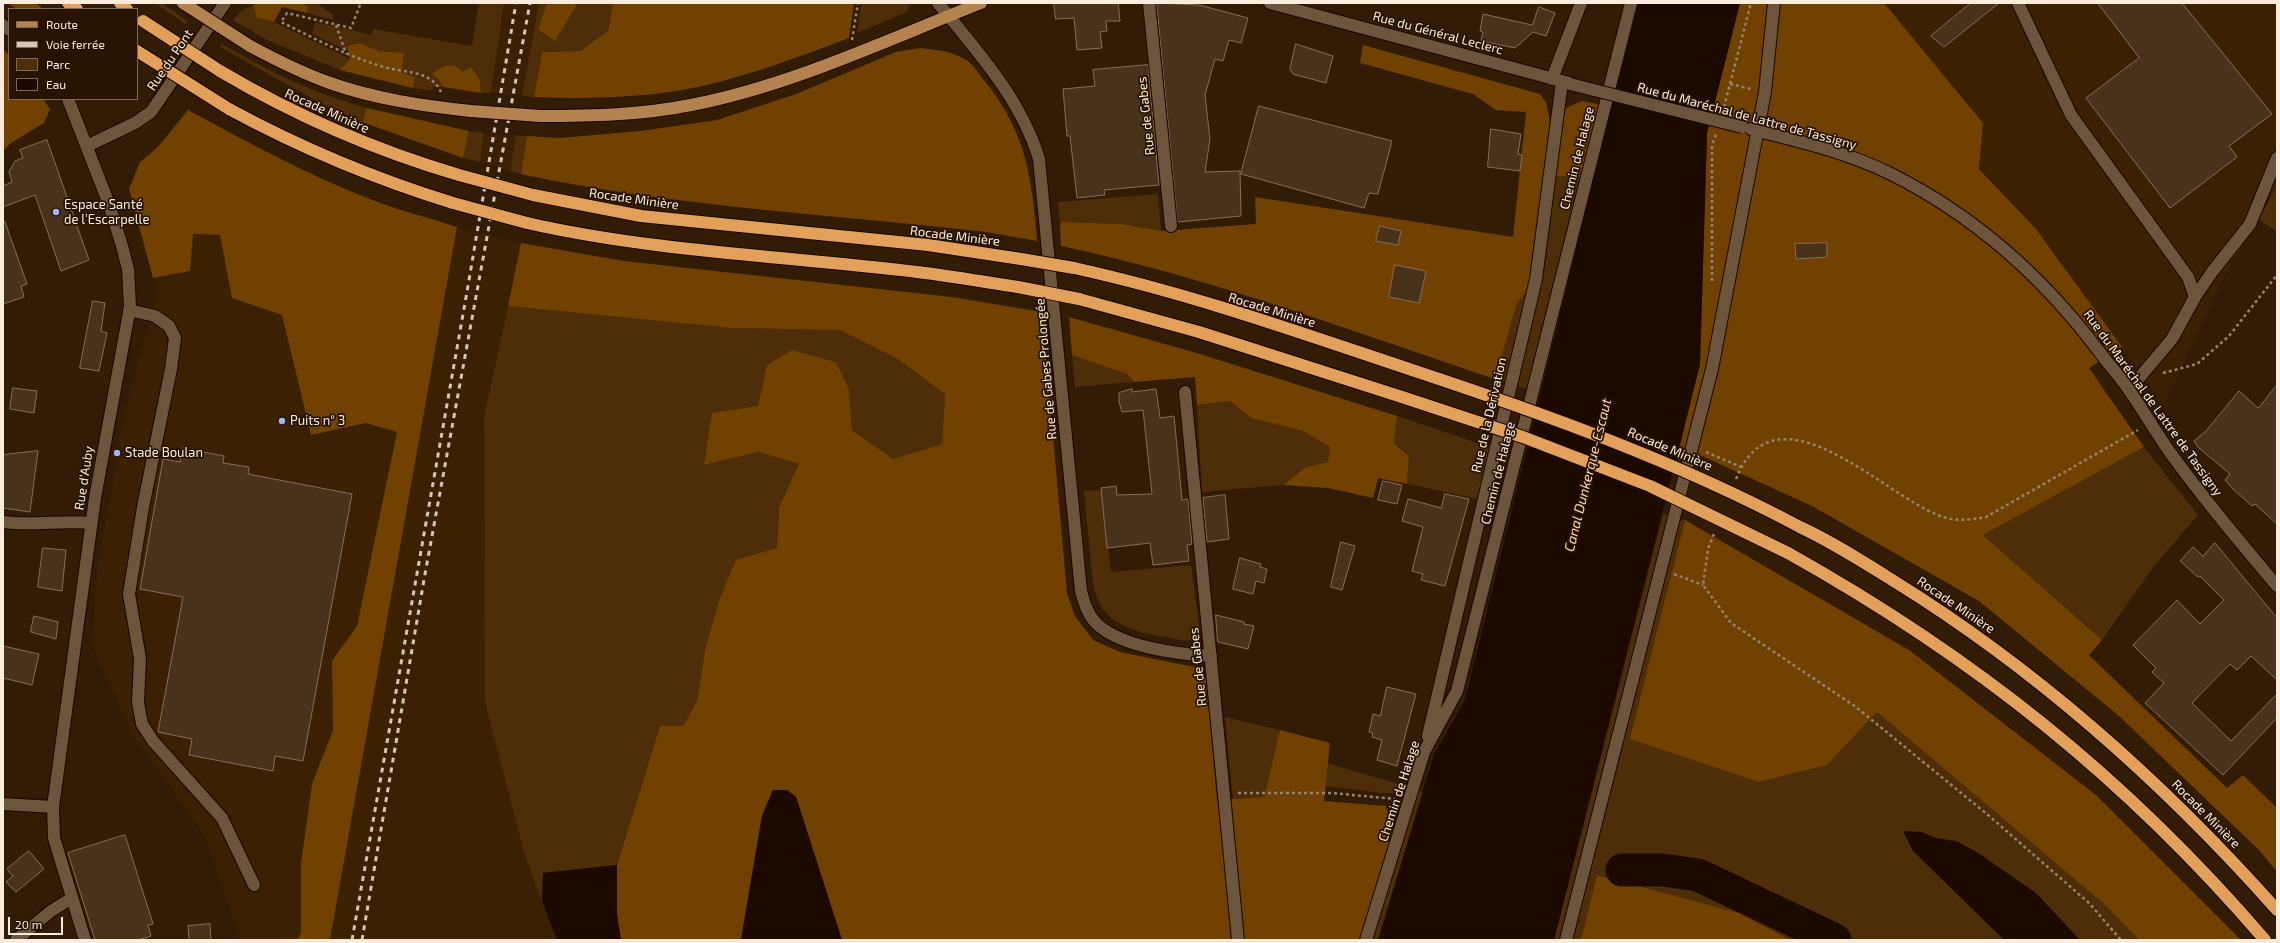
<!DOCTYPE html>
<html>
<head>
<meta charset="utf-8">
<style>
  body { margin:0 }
  #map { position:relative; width:2280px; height:943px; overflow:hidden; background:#321c05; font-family:"Exo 2",sans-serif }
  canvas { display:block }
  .frame { position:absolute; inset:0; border:4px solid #fbecde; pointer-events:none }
  .legend { position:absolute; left:8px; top:8px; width:130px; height:92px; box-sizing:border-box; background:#271300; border:1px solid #7c6a59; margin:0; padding:5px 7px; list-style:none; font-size:12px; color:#fbecde }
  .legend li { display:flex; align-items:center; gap:8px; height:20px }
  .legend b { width:20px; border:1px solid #7c6a59 }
  .scale { position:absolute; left:8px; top:917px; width:55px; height:18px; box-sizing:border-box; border:2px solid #fbecde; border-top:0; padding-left:5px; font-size:12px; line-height:14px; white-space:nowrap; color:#fbecde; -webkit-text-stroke:3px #271300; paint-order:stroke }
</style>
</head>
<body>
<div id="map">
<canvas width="2280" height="943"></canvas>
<div class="frame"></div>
<ul class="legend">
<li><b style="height:5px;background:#b4824f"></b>Route</li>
<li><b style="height:5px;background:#d6c6b7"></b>Voie ferrée</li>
<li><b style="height:11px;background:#4d2e09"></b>Parc</li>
<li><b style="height:11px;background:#1c0900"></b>Eau</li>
</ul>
<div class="scale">20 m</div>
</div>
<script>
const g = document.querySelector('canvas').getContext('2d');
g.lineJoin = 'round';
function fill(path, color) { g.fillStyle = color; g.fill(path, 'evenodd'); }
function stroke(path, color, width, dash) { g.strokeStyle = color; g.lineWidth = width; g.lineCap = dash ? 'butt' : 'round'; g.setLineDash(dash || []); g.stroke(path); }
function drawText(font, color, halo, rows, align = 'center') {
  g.font = font + ' "Exo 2",sans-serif'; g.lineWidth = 3.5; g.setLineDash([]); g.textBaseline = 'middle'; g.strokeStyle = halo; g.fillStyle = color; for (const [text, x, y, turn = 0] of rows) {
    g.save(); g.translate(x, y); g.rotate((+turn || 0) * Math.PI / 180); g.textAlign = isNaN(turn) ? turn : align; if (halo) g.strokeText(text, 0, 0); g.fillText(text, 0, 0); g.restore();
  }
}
const built = new Path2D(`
  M504 3H539L522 96 491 93Z
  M1884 3H2277V186L2227 272 2164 405 2036 229 1979 169 1983 123Z
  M484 133 516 135 510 171 480 162Z
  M457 227 521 243 484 417 485 702 524 853 557 940H330Z
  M192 234 220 235 232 298 282 315 311 435 366 423 398 431 357 626 332 661 333 730 312 784 301 863V931L298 940H240L206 837 133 736 92 645 97 570 126 407 157 294 153 278 190 271Z`);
const green = new Path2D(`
  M155 3H161L188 21 185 24Z
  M301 3H317L333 15V20L307 13 308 6Z
  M479 3H504L491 93H481L480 80 463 72 432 74 439 80 443 87H433L432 91 413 88 415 77 402 74 404 53 379 51 359 43 347 46 348 51 312 34 315 22 372 35 373 29 472 46Z
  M539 3H547L538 29 569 16 578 3H613L608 31 580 51 542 52 534 97 522 96Z
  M861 3H910L907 12 857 33Z
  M253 5 257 18 274 22 350 59 340 70 265 39 233 20 242 10Z
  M222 44C272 73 311 92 367 108L362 122 322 104 220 47Z
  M469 131 484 133 480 162 463 158Z
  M516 135 527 136 521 174 510 171Z
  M1555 176H1584L1529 390 1518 386 1546 254Z
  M2277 186V232L2259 219Z
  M1158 194 1161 231 1123 224 1060 222 1058 202Z
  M1528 290 1506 383 1495 379 1517 303Z
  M508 306 731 328 840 330 898 359 945 394 942 444 893 459 852 430 849 389 836 362 792 351 767 365 758 406 705 465 759 452 799 464 779 507 777 548 705 650 697 701 683 726H660L617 865 543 873 542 901 524 853 485 702 484 417Z
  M1072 355 1127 374 1134 382 1075 387Z
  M1230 401 1251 418 1303 431 1330 447 1328 462 1306 467 1283 485 1202 492 1197 405Z
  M1397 416 1492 448 1479 499 1407 484 1409 456 1394 445Z
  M2144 447 2198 515 2154 566 2102 640 1983 535Z
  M1101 490 1111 572 1191 565 1200 632 1195 638 1187 641C1145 632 1102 633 1093 583L1084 491Z
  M1663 514 1685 520 1631 739 1827 765 1877 712 2104 904 2139 940H1790L1739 913 1597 875 1581 940H1554Z
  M1225 717 1280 730 1264 797 1233 799Z
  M1327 763 1405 786 1398 793H1382L1325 786Z
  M1417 790 1423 792 1378 940H1361Z`);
const forest = new Path2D(`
  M8 3H36L43 9H16Z
  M258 3H301L308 6 307 13 282 7 274 22 257 18 253 5Z
  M547 3H578L555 41 538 29Z
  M613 3H854L849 38C793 59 736 81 677 91 630 98 582 99 534 97L542 52 580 51 608 31Z
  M1740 3H1884L1983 123 1979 169 2036 229 2122 347 2089 368 2144 447 1983 535 2102 640 2089 655 2227 788 2243 775 2277 808V872L2260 851 2119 716 1979 601 1812 506 1680 446 1700 364 1707 133Z
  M359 43 379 51 404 53 402 73 415 77 413 88 340 70 350 59 347 46Z
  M1363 45 1540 94 1546 102 1550 122 1538 240 1528 290 1517 303 1495 379C1351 331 1209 277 1061 246L1060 222 1123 224 1161 231 1256 224 1255 197 1513 237 1526 112 1496 110 1473 94 1360 63Z
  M920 48C937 50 956 51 970 63 976 68 981 77 987 84 1027 135 1032 179 1037 241L986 232C831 214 674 207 521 174L527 136 560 138 640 131 717 120 796 94 896 52Z
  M4 50 9 55V99H43L50 109 44 123 11 143 3 151Z
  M454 65 463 72 471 67 480 80 481 93 443 87 439 80 432 74 444 66Z
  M1582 101 1602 105 1584 176H1555L1562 118 1566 108Z
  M367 108 469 131 463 158 362 122Z
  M188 110C249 143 310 176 375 201 401 211 430 218 457 227L330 940H298L301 931V863L312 784 333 730 332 661 357 626 397 432 366 423 311 435 282 315 232 298 220 235 193 234 190 271 153 278 129 189 140 162 157 148Z
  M521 243 624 261 952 297 1042 312 1067 593 1075 616 1093 640 1120 652 1194 667 1206 678 1217 800 1264 797 1280 730 1330 743 1324 801 1386 806 1393 832 1361 940H842L796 797 787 790H773L762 816 741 940H621L617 915V865L660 726H683L697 701 705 650 720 598 736 560 777 548 779 507 799 464 759 452 704 465 712 413 758 406 767 365 792 350 836 362 849 389 852 430 893 459 942 444 945 394 898 359 840 330 731 328 508 306Z
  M1069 317 1200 354 1397 416 1394 444 1409 456 1407 484 1378 478 1373 498 1328 488 1283 485 1306 467 1328 462 1330 447 1303 431 1251 418 1230 401 1197 405 1195 377 1134 382 1127 374 1072 355Z
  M1685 520 1909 650 2096 795 2241 940H2139L2104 904 1877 712 1827 765 1759 782 1630 739Z
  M1597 875 1739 913 1790 940H1581Z`);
const water = new Path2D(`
  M1637 3H1740L1707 133 1700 364 1554 940H1378L1434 755 1465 700Z
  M773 790H787L796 797 842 940H741L762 816Z
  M1903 831 1921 832 1936 838 1956 841 1977 852 2036 893 2080 940H2004L1913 851Z
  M617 865V915L621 940H557L542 901 543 873Z`);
const river = new Path2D(`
  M1622 870H1662L1698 875 1835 940`);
const building = new Path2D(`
  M1054 3H1118L1120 21H1106L1107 31 1100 32 1102 48 1077 50 1074 18 1056 19Z
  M1157 3 1199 5 1248 18 1241 43 1229 40 1223 61 1215 59 1205 95 1210 139 1205 172 1240 171 1241 216 1178 222Z
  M1971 3H1999L1944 47 1931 36Z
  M2098 3H2182L2272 114 2229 146 2237 157 2170 208 2086 98 2139 58Z
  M1539 7 1555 13 1546 36 1533 32 1515 48 1481 41 1483 32 1480 31 1483 14 1532 25Z
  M1296 44 1333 56 1326 83 1293 74 1290 69Z
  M1148 65 1159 185 1104 190 1105 195 1077 198 1070 136H1067L1063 89 1095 86 1093 70Z
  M1259 106 1392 141 1378 194 1369 193 1364 208 1241 174Z
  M1491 129 1521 134 1518 154 1522 155 1520 171 1488 167Z
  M47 140 89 260 61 271 35 195 3 207V186L12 182 9 172 15 161 23 158 20 150Z
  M5 222 27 284 21 286 24 297 3 304V223Z
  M1380 226 1401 231 1398 245 1376 241Z
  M1827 243V257L1796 259 1795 244Z
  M1395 265 1426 271 1419 303 1389 297Z
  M93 301 105 303 101 331 107 333 99 371 80 368Z
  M2277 385V524L2255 504 2252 506 2233 489 2225 480 2230 474 2199 448 2194 441 2206 431 2239 391 2258 408Z
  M13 388 37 391 34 413 10 409Z
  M1132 389V392L1156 389 1160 418 1174 416 1182 500 1188 499 1192 544 1187 545 1189 561 1153 565 1150 543 1107 548 1101 488 1116 486 1117 495 1152 494 1143 410 1122 412 1119 402V393Z
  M182 448 224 456 223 463 249 467 248 474 352 494 303 761 275 756 273 771 189 755 192 739 158 732 183 597 140 589 163 459 180 462Z
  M38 451 30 512 3 508V455Z
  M1383 481 1402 485 1397 504 1378 500Z
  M1445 494 1469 499 1445 586 1421 580 1423 574 1412 571 1423 527 1402 521 1408 499 1441 508Z
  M1225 495 1229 539 1207 542 1203 498Z
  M1341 542 1355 546 1342 590 1331 587Z
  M2215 543 2277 618V680L2251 656 2237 670 2230 664 2192 703 2231 741 2277 694V718L2223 775 2145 703 2164 683 2152 672 2156 668 2133 645 2177 600 2200 624 2224 600 2200 576 2198 577 2180 561 2193 547 2203 556Z
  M43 548 66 550 62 591 38 587Z
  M1240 558 1261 564 1260 567 1267 569 1264 583 1256 581 1253 594 1233 589Z
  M1216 615 1244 622V624L1254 626 1248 649 1218 642Z
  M34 616 58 622 56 639 31 632Z
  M3 646 39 654 32 685 3 678Z
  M1387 687 1416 694 1397 766 1377 760 1382 740 1372 737 1373 733 1369 732 1373 714 1380 716Z
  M125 835 153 924 148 925 151 936 138 940H95L68 853Z
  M29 851 44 869 16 892 6 882 13 876 7 869Z
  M210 924 211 940H189L188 926Z`);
const path = new Path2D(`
  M360 5 351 28 287 13 281 22C316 39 350 58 388 68 407 73 432 71 441 92
  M336 25 346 54
  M852 40 858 3
  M1730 84 1751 89
  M1724 107 1751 3
  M1712 281V146L1716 134
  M2163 373 2197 364 2229 336 2277 275
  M1706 452 1741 467
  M1736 479C1775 380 1883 494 1938 515 1954 522 1969 520 1986 517L2138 430
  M1714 534 1708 549 1703 585 1731 623 1856 707 1988 815 2089 903 2121 940
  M1674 574 1703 585
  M1238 793H1332L1395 799`);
const minor = new Path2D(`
  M938 3C977 51 1021 99 1039 159L1081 591C1084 602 1087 613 1095 622 1118 647 1178 654 1211 656
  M1149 3 1171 226
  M1270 3 1569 83
  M2018 3 2071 115 2188 277 2195 297
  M3 25 9 30
  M1552 79 1581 3
  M68 99 109 204 122 246 128 269 130 307 95 498 53 807 54 838 85 940
  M1751 129C1798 141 1847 152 1891 174 1975 216 2042 276 2098 350 2108 364 2120 376 2129 390 2143 410 2155 431 2169 451 2203 498 2240 542 2277 586
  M87 146 135 123 151 112 225 3
  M129 310 155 316 169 326 175 338 171 369 143 507 129 594 140 659 138 702 142 724 153 741 222 818 254 885
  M2129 390 2172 339 2195 297 2212 272 2250 224 2277 158
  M1185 392 1238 940
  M3 522C33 526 61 520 91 523
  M1428 736 1536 279 1562 82
  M3 804 53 807
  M16 940 51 911 72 898
  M1366 940 1424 752 1457 691 1631 3
  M1566 940 1712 369 1765 92 1774 3`);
const major = new Path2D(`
  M250 46C276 60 302 73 330 83 375 99 424 106 471 111
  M540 116C591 116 641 115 691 105 790 86 887 40 981 3`);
const highway = new Path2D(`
  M68 3 77 9
  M120 3 127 9
  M220 71C296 116 374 150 459 175
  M229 109C301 148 375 179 453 203
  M533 195 641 216 928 245 1021 259
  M527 223C655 252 786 256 917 272 951 276 984 282 1018 287
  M1074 268C1189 293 1301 333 1412 370
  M1079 299 1199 332 1402 397
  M1800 527C1834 543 1865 563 1897 583 2040 672 2165 784 2277 910
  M1788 553C1974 657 2126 778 2265 940`);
const rail = new Path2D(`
  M352 940 468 286 516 3
  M362 940 425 574 530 3`);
const minorBridge = new Path2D(`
  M1570 84 1742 127`);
const majorBridge = new Path2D(`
  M183 3 250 46
  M471 111 540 116`);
const highwayBridge = new Path2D(`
  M143 21 220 71
  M137 51 229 109
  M459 175 533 195
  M453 203 527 223
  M1021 259 1074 268
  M1018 287 1079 299
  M1412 370C1545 414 1676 461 1800 527
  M1402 397 1523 437 1650 486 1788 553`);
const markers = [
  [56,212,4,"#a3b2fd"],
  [282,421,4,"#a3b2fd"],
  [117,453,4,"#a3b2fd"]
];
const streetNames = [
  ["Rue du Général Leclerc",1438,33,15],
  ["Rue du Pont",170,60,-56],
  ["Rocade Minière",327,111,24],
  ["Rue de Gabes",1146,116,-96],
  ["Rue du Maréchal de Lattre de Tassigny",1747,116,15],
  ["Chemin de Halage",1577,158,-76],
  ["Rocade Minière",634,199,8],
  ["Rocade Minière",955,236,7],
  ["Rocade Minière",1272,310,17],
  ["Rue de Gabes Prolongée",1046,369,-95],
  ["Rue du Maréchal de Lattre de Tassigny",2153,403,54],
  ["Rue de la Dérivation",1489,415,-77],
  ["Rocade Minière",1670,449,23],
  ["Chemin de Halage",1498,473,-76],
  ["Rue d'Auby",84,478,-81],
  ["Rocade Minière",1956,605,34],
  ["Rue de Gabes",1198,667,-96],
  ["Chemin de Halage",1399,791,-72],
  ["Rocade Minière",2206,814,45]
];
const poiNames = [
  ["Espace Santé",64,205],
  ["de l'Escarpelle",64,220],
  ["Puits n° 3",290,421],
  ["Stade Boulan",125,453]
];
const waterNames = [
  ["Canal Dunkerque-Escaut",1588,475,-76]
];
fill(built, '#3b2002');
fill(green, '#4d2e09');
fill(forest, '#704101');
fill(water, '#1c0900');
stroke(river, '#1c0900', 33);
fill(building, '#49321b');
stroke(building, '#886e56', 1);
stroke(minor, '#190600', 14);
stroke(major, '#190600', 14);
stroke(highway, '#190600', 14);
stroke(path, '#968370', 2.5, [3, 3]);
stroke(minor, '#6d543c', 12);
stroke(major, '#b4824f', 12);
stroke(highway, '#e3a05b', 12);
stroke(rail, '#d6c6b7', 3, [5, 5]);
stroke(minorBridge, '#190600', 14, []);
stroke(majorBridge, '#190600', 14, []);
stroke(highwayBridge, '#190600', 14, []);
stroke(minorBridge, '#6d543c', 12);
stroke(majorBridge, '#b4824f', 12);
stroke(highwayBridge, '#e3a05b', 12);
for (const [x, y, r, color] of markers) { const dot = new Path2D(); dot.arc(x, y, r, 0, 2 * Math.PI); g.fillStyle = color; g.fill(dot); stroke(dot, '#271300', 1.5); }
drawText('13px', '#fbecde', '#271300', streetNames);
drawText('13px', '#fbecde', '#271300', poiNames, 'left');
drawText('italic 14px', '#f9d5b4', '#271300', waterNames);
</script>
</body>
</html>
